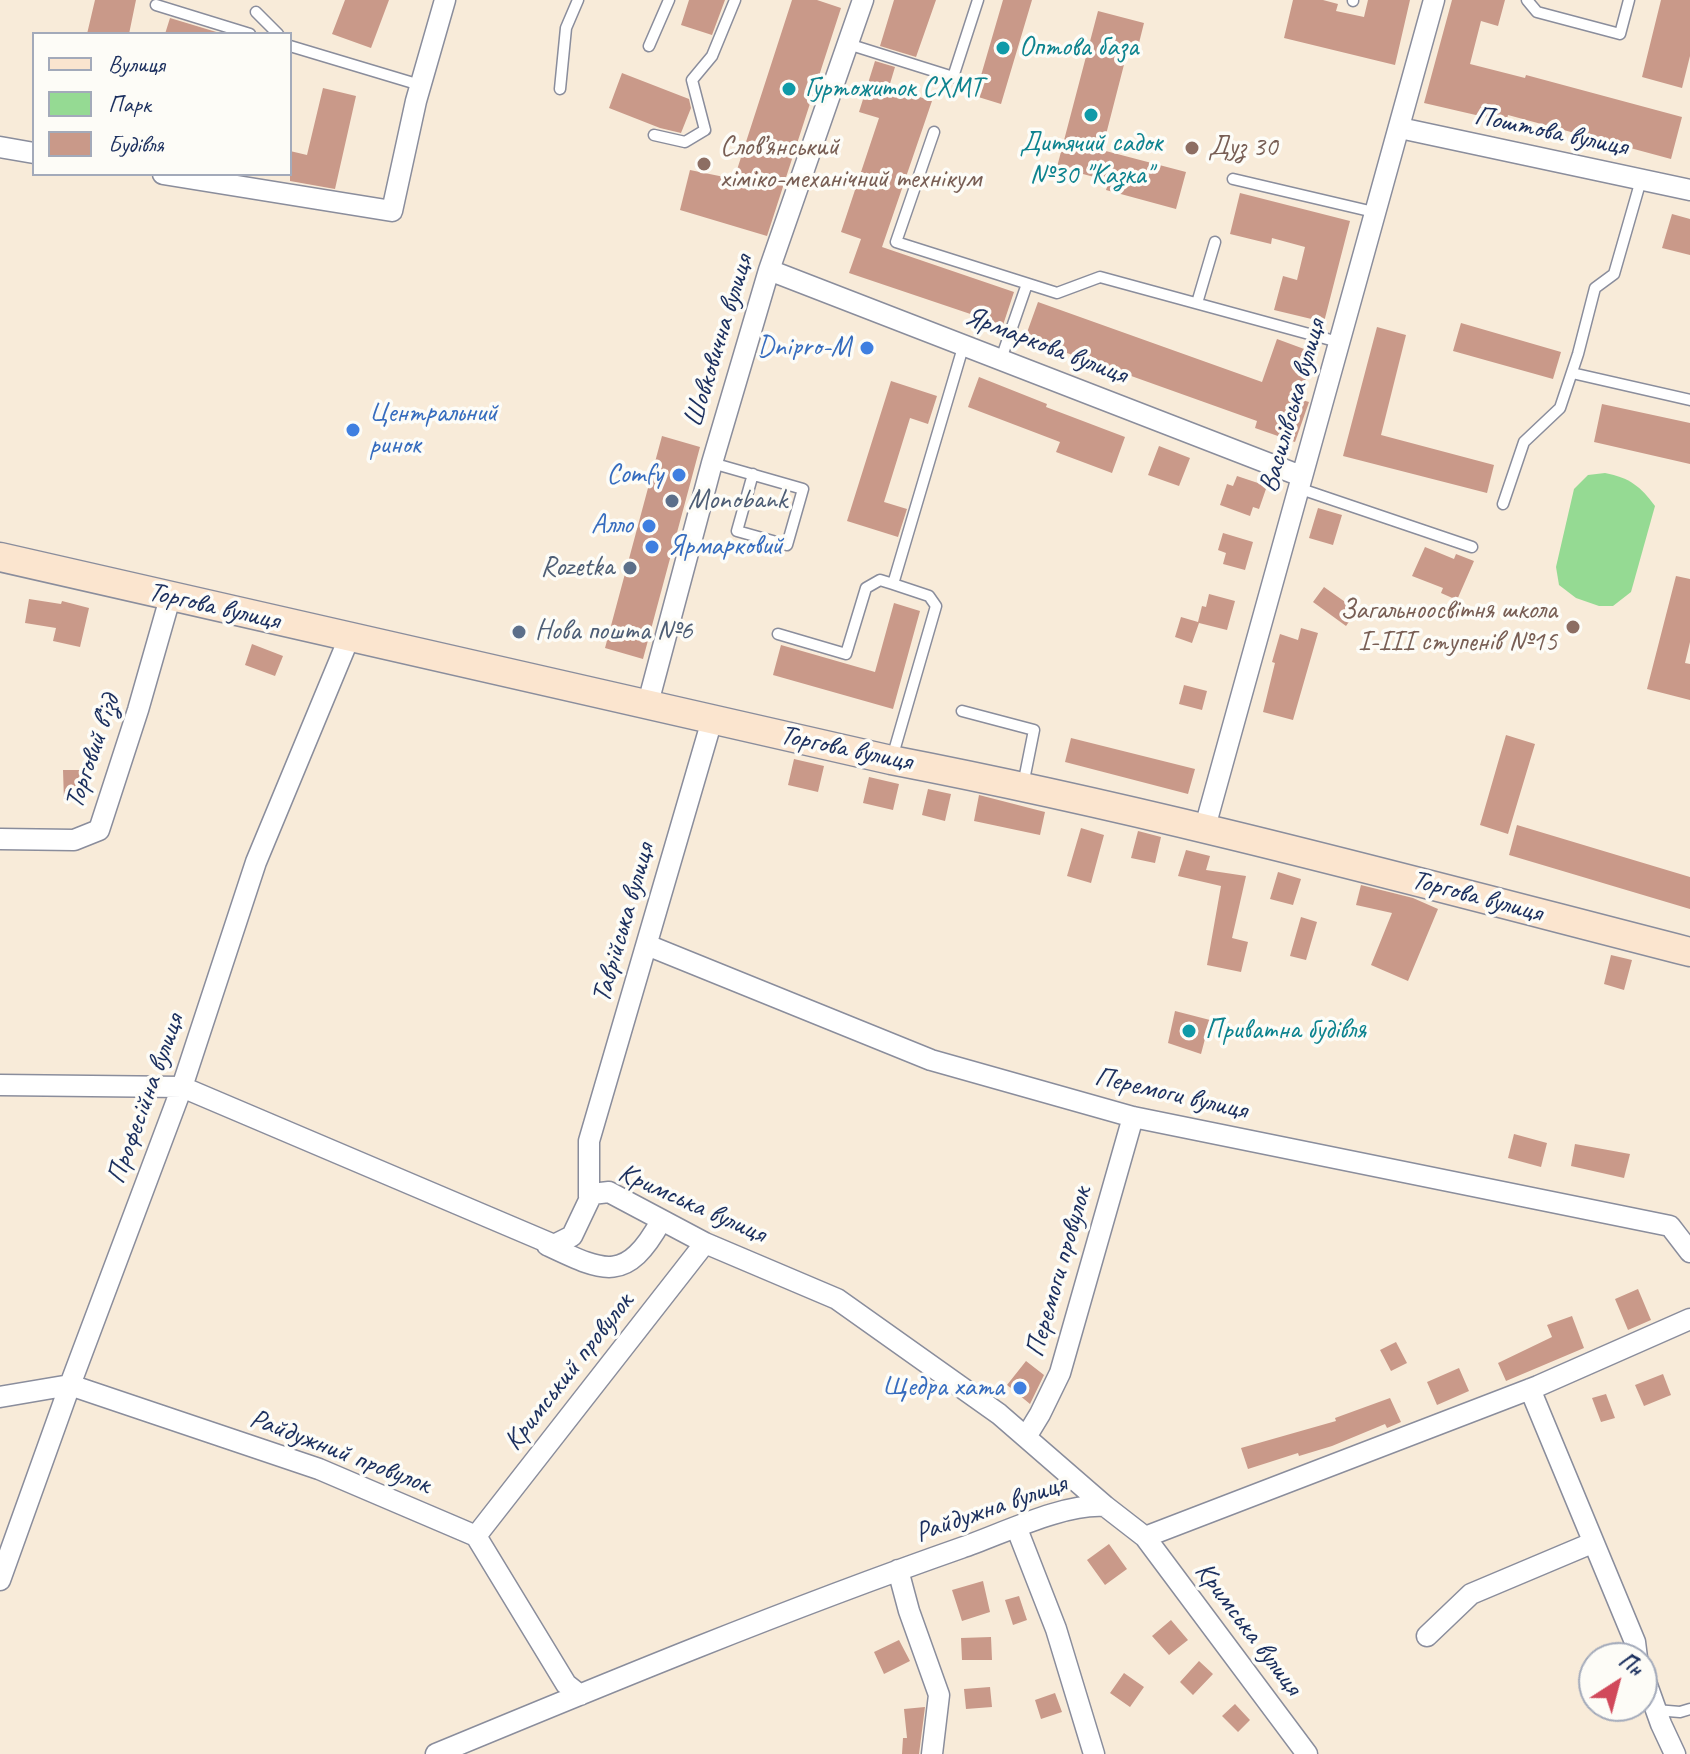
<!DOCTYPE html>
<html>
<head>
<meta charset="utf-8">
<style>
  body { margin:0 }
  #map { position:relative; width:1690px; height:1754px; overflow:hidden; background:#f8ebd9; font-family:Caveat,sans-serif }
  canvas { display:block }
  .legend { position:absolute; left:32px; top:32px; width:260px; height:144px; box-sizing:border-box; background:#fdfcf7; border:2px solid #a3aaba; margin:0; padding:10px 14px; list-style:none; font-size:24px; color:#1b2f5e }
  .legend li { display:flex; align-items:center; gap:16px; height:40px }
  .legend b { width:40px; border:2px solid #a3aaba }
  .north { position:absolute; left:1578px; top:1642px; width:80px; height:80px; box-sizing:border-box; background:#fdfcf7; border:2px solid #a3aaba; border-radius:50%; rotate:36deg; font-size:22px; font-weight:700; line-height:32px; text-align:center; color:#1b2f5e }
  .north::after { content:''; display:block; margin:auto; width:28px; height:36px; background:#d1495b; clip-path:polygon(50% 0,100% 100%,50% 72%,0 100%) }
</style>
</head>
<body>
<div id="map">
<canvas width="1690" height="1754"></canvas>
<ul class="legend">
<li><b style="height:10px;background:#fbe5cf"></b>Вулиця</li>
<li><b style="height:22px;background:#95da93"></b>Парк</li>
<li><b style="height:22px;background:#c99989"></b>Будівля</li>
</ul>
<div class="north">Пн</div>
</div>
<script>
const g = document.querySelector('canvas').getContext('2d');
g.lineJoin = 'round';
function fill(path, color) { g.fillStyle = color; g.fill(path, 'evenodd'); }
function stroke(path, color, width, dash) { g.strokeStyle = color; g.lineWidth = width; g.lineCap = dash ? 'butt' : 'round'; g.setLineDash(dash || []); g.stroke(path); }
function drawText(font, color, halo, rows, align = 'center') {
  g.font = font + ' Caveat,sans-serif'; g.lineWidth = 7; g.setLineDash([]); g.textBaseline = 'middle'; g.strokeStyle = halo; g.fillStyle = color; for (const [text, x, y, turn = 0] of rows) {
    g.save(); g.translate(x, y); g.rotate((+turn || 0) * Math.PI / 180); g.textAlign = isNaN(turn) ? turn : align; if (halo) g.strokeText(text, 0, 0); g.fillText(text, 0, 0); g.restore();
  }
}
const green = new Path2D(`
  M1605 473C1630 478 1640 486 1655 506L1631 592 1613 606H1599L1576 598 1559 585 1556 567 1574 489 1588 475Z`);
const building = new Path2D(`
  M95 0H136L129 34H87Z
  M345 0H389L371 48 332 34Z
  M689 0H725L712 35 681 25Z
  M792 0H817L841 8 767 236 680 210 690 170 734 179Z
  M894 0H936L916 57 880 46Z
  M1003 0H1032L1001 104 975 96Z
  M1293 0H1323L1338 4 1336 11 1364 17 1368 0H1410L1395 65 1284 38Z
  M1452 0H1505L1498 26 1481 21 1470 64 1525 78 1526 75 1682 117 1671 159 1508 115 1506 122 1424 103Z
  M1661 0H1690V56L1682 88 1642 77Z
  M1098 11 1144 23 1136 55 1127 53 1102 150 1186 172 1176 209 1106 190 1109 181 1057 167Z
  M170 18 223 34H165Z
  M875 61 895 67 889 87 932 101 882 247 1014 292 1003 325 849 273 861 239 841 232 879 118 859 112Z
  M622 73 689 99 691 108 681 133 660 128 609 108Z
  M323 88 356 96 335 189 290 181V151L307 155Z
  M1240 193 1350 221 1324 322 1274 310 1283 276 1297 280 1305 247 1272 238 1271 244 1230 234Z
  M1672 214 1690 219V255L1662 248Z
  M1038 302 1262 382 1277 339 1315 353 1299 399 1309 402 1295 442 1255 428 1257 421 1025 338Z
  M1461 323 1561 352 1553 379 1453 351Z
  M1377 327 1406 335 1381 435 1494 465 1487 493 1343 456Z
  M979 377 1047 404 1046 407 1125 437 1112 473 1056 452 1060 442 968 407Z
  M891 381 937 396 928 424 910 418 884 502 907 509 898 537 847 521Z
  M1602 404 1690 423V464L1594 442Z
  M662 436 700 447 643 659 605 648Z
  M1159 446 1190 458 1179 486 1148 475Z
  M1237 476 1267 486 1259 509 1253 507 1250 516 1220 505 1227 484 1233 486Z
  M1318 508 1342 515 1333 545 1309 538Z
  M1223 533 1253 542 1245 570 1223 564 1226 553 1218 550Z
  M1425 547 1454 559 1456 554 1474 561 1457 600 1441 593 1443 588 1412 576Z
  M1676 576 1690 579V642L1685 663 1690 664V700L1647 689Z
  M1324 587 1348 604 1346 607 1355 613 1346 626 1313 602Z
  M1209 594 1235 601 1227 630 1199 623 1192 643 1175 637 1181 617 1198 622 1202 606 1206 607Z
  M29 599 61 604 62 601 89 608 80 647 53 641 56 628 25 623Z
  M894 603 920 611 893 709 773 675 781 645 875 672Z
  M1301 628 1318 633 1293 720 1263 712 1275 663 1272 662 1280 634 1298 640Z
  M252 644 283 656 275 676 245 665Z
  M1184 685 1207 691 1202 710 1179 704Z
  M1506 735 1535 744 1508 834 1480 825Z
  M1071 738 1195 769 1188 794 1065 762Z
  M794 759 824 766 818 792 788 785Z
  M63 770H81L83 801H64Z
  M869 777 899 784 893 810 863 803Z
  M928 789 951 794 945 821 922 815Z
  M979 795 1045 812 1040 835 974 821Z
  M1517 825 1690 877V909L1509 855Z
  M1081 828 1104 835 1091 883 1067 876Z
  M1138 831 1161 837 1155 863 1131 858Z
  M1186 850 1210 856 1206 870 1246 876 1232 938 1248 942 1241 972 1207 965 1221 886 1178 876Z
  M1278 872 1301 879 1293 905 1270 899Z
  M1361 885 1413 898 1438 909 1408 981 1371 965 1392 913 1356 905Z
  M1301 917 1317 922 1306 960 1290 956Z
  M1611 955 1632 960 1624 990 1604 984Z
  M1175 1011 1210 1020 1201 1054 1168 1043Z
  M1514 1134 1547 1143 1541 1167 1508 1158Z
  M1575 1144 1630 1154 1624 1178 1571 1166Z
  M1638 1289 1651 1320 1628 1330 1615 1299Z
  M1572 1316 1584 1348 1506 1381 1498 1363 1552 1337 1547 1325Z
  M1396 1342 1407 1363 1391 1371 1380 1350Z
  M1026 1361 1044 1375 1030 1404 1007 1385Z
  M1459 1368 1469 1391 1437 1405 1427 1382Z
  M1663 1374 1671 1395 1644 1406 1635 1385Z
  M1606 1394 1615 1418 1601 1422 1592 1398Z
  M1390 1398 1401 1422 1387 1428 1385 1424 1332 1446 1299 1456 1298 1453 1248 1469 1241 1448 1336 1421 1335 1418Z
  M1109 1544 1127 1569 1105 1585 1087 1560Z
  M983 1581 990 1612 962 1621 952 1590Z
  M1019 1596 1027 1620 1013 1625 1005 1600Z
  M1171 1620 1188 1640 1169 1655 1152 1636Z
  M991 1637 992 1660H962L961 1638Z
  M899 1640 910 1661 884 1674 874 1652Z
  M1199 1661 1213 1674 1193 1695 1180 1682Z
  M1124 1673 1144 1687 1130 1707 1110 1693Z
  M990 1687 992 1707 966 1709 964 1689Z
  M1055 1693 1062 1712 1041 1719 1035 1700Z
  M1235 1704 1250 1720 1238 1732 1222 1716Z
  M925 1707 919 1754H902L903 1738H907L904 1709Z`);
const lane = new Path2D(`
  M1353 0V1
  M1527 0 1537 12 1620 34 1629 0
  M156 5 250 34
  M256 12 278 34
  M848 44 953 77 978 0
  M290 46 420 85
  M649 46 669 0
  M560 89 566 28 578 0
  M934 132 896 242 1057 293 1100 277 1342 343
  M654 135 685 142 705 130 692 80 712 56 735 0
  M1233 179 1378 213
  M1197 303 1215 242
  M1001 359 1027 284
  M1572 373 1690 400
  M712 463 803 489 787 545 737 531 753 474
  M1298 488 1472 547
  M1503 504 1524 442 1560 408 1578 354 1595 288 1614 274 1641 180
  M778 634 846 654 866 588 880 580 893 584
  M962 711 1034 730 1023 785
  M892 758 936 606 929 596 893 584 964 344
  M1656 1710 1680 1712 1690 1709`);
const street = new Path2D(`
  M1400 128 1690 190
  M0 147 34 153
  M163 174 392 211 416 101 445 0
  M769 270 1301 476
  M648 703 712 463 769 270 863 0
  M1205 827C1280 551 1360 276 1434 0
  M0 839 74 840 99 830 138 710 170 598
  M647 945 931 1060 1133 1117 1670 1226 1690 1252
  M0 1085 182 1087 554 1245 572 1236 592 1194 609 1192 705 1243 837 1299 999 1414 1105 1506
  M589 1197V1141L712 720
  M547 1245C604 1272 626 1284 661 1221
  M1530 1389 1635 1642 1637 1658
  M0 1397 70 1385 319 1469 476 1536 566 1684 580 1695
  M1026 1437 1040 1414 1060 1373 1133 1117
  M1017 1529 1056 1629 1094 1754
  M476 1536 705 1243
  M1145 1537 1307 1754
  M898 1570 909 1611 939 1695 932 1754
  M0 1580 70 1385 182 1087 256 862 349 638
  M1427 1636 1471 1594 1592 1543
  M1642 1671 1661 1724 1675 1754
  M436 1754C610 1682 784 1610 961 1548 1002 1534 1063 1503 1105 1506L1145 1537 1538 1386 1690 1319`);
const secondary = new Path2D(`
  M0 557 891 760C1161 812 1425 884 1690 952`);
const markers = [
  [1003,48,8,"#0f9aa8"],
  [789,89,8,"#0f9aa8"],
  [1091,115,8,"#0f9aa8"],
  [1192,148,8,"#8d6e63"],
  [704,164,8,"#8d6e63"],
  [867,348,8,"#3f7fe0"],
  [353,430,8,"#3f7fe0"],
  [679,475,8,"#3f7fe0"],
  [672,501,8,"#5c6f8a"],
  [649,526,8,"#3f7fe0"],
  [652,547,8,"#3f7fe0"],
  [630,568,8,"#5c6f8a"],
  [1573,627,8,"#8d6e63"],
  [519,632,8,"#5c6f8a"],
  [1189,1031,8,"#0f9aa8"],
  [1020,1388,8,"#3f7fe0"]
];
const cultureNames = [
  ["Оптова база",1019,48],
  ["Гуртожиток СХМТ",805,89],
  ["Дитячий садок",1091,144,"center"],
  ["№30 \"Казка\"",1091,176,"center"],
  ["Приватна будівля",1205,1031]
];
const streetNames = [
  ["Поштова вулиця",1551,132,12],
  ["Шовковична вулиця",719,341,-73],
  ["Ярмаркова вулиця",1046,346,21],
  ["Василівська вулиця",1293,406,-74],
  ["Торгова вулиця",214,607,13],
  ["Торгова вулиця",846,749,12],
  ["Торговий в’їзд",93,752,-71],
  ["Торгова вулиця",1477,897,15],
  ["Таврійська вулиця",624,923,-74],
  ["Перемоги вулиця",1171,1094,13],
  ["Професійна вулиця",146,1099,-70],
  ["Кримська вулиця",692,1204,24],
  ["Перемоги провулок",1059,1272,-74],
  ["Кримський провулок",569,1372,-52],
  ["Райдужний провулок",340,1452,21],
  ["Райдужна вулиця",991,1509,-19],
  ["Кримська вулиця",1248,1629,53]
];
const educationNames = [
  ["Слов’янський",720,148],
  ["хіміко-механічний технікум",720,180],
  ["Дуз 30",1208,148],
  ["Загальноосвітня школа",1557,611,"right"],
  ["І-ІІІ ступенів №15",1557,643,"right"]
];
const shopNames = [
  ["Dnipro-M",851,348],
  ["Центральний",369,414,"left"],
  ["ринок",369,446,"left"],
  ["Comfy",663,475],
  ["Алло",633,526],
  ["Ярмарковий",668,547,"left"],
  ["Щедра хата",1004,1388]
];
const serviceNames = [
  ["Monobank",688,501],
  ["Rozetka",614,568,"right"],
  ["Нова пошта №6",535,632]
];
fill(green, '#95da93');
fill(building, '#c99989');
stroke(lane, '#8a8d9c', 13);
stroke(street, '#8a8d9c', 23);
stroke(secondary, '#8a8d9c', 31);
stroke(lane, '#fff', 10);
stroke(street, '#fff', 20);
stroke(secondary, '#fbe5cf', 28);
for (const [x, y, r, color] of markers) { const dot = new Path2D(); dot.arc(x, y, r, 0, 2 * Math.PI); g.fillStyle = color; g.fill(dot); stroke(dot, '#fdfcf7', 3); }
drawText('28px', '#0d838f', '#fdfcf7', cultureNames, 'left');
drawText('28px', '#1b2f5e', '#fdfcf7', streetNames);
drawText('28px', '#785e54', '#fdfcf7', educationNames, 'left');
drawText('28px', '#366cbe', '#fdfcf7', shopNames, 'right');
drawText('28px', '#4e5e75', '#fdfcf7', serviceNames, 'left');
</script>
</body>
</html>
